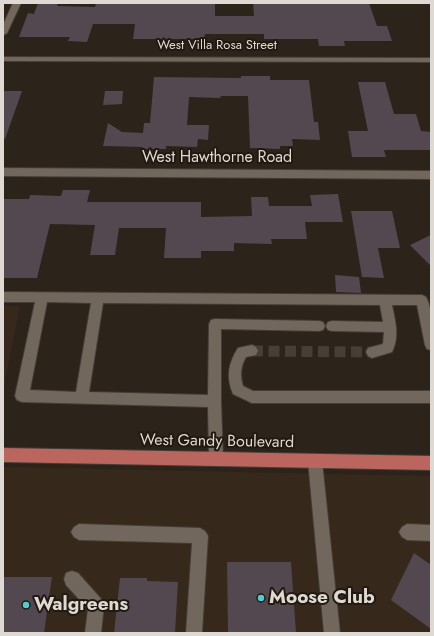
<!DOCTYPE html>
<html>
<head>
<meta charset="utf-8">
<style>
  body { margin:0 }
  #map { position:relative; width:434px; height:636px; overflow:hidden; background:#2c231a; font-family:Jost,sans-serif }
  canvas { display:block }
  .frame { position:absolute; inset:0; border:4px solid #dfd9d3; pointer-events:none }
</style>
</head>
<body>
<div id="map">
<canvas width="434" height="636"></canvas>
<div class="frame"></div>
</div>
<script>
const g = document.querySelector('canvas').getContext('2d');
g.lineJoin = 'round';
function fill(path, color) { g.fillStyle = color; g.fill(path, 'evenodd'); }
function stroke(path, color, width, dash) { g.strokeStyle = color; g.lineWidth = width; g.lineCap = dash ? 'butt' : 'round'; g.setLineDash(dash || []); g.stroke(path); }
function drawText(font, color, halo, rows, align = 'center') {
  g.font = font + ' Jost,sans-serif'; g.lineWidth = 4; g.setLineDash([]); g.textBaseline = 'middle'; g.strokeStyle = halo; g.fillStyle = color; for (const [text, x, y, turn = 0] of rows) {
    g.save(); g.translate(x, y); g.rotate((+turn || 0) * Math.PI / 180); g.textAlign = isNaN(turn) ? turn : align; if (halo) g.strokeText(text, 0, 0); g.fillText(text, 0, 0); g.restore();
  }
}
const built = new Path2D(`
  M3 306H20L3 391Z
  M3 467 431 476V633H3Z`);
const building = new Path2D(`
  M38 3H58L57 6 95 7 96 3H215V16H254L253 3H369L377 26H387L392 41H344L345 46H319L318 39H264V34H205L204 39H133L135 24H93L87 42 68 41 70 37H19L28 13 34 14Z
  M241 76H270V80H309L314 122H318L320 140 292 139 293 146H280V149L250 148 248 96H221L220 98 189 97 187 125H209L208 140 198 139 197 147 166 146V149H142L143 147 103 146 108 123 122 132 143 133 144 123H150L154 77 241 78Z
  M358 82H385L394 114H416L421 131 431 132V150H384L386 157H352L348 131H368Z
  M3 91H22L5 139 3 138Z
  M105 91H123L122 104 103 105Z
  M63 190H90L87 202H201V217L252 216 251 197H268L269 206H312L310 195 338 194 343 222H305L307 239H271L272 244 234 243V251H201V258H164L166 228H119L115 255H90L95 225 50 224 37 278H3V199H29L30 195 61 196Z
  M351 211H392L400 248H378L384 278 362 277Z
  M431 235V266L410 245Z
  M335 275 359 277 361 293 336 292Z
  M414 553 431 565V629L391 600Z
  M227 562H291L296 633H228Z
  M3 577H52L44 633H3Z
  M120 578H147V581L178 582 175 633H114Z`);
const minorTunnel = new Path2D(`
  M252 351 372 352`);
const minor = new Path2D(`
  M13 3H21L7 33 3 35V25Z
  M3 57 431 58V62L3 61Z
  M3 168 431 171V179L3 176Z
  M3 292 422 295 426 297C434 312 431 333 431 350L427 349 425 345 417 305H392C395 321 400 336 392 352L372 358 368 356 366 352 368 348 383 344 384 332 332 331 328 330 326 326 328 322 332 321 383 322 380 305 103 303 89 392 208 395 209 324 211 320 215 319 319 321 323 322 325 326 323 330 319 331 221 329V401L223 459 221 464 216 466 211 464 209 459 208 407 22 402 17 400 15 396 35 302H3ZM47 302 91 303 76 392 30 390Z
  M252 345 256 347 258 351 256 355 246 357C240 367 240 376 243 386L253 391H431V403H252L233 394C226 377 228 364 238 348Z
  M315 454 320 456 322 461 340 633H324L308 461 310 456Z
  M79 524 200 528 205 531 208 536 202 633H186L192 543 79 540 74 537 71 532 74 527Z
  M407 524 431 525V541L407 540 402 537 399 532 402 527Z
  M72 571 78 573 102 600 104 606 101 633H85L88 609 66 585 64 579 66 573Z`);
const major = new Path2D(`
  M3 448 431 456V470L3 462Z`);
const markers = [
  [261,598,4,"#51ccd3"],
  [26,605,4,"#51ccd3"]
];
const farStreetnames = [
  ["West Villa Rosa Street",217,46]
];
const streetNames = [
  ["West Hawthorne Road",217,158],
  ["West Gandy Boulevard",217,442,1]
];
const nearPoinames = [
  ["Moose Club",269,598],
  ["Walgreens",34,605]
];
fill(built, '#36281a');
fill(building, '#534850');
stroke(minorTunnel, '#473e36', 11, [11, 5.5]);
stroke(minor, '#453d36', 2);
stroke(major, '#453d36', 2);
fill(minor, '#71675c');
fill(major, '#ba665f');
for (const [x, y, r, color] of markers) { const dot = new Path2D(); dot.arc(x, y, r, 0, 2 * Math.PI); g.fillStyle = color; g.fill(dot); stroke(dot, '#221911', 1.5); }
drawText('13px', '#dfd9d3', '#221911', farStreetnames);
drawText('16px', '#dfd9d3', '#221911', streetNames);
drawText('bold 19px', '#dfd9d3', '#221911', nearPoinames, 'left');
</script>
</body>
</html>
